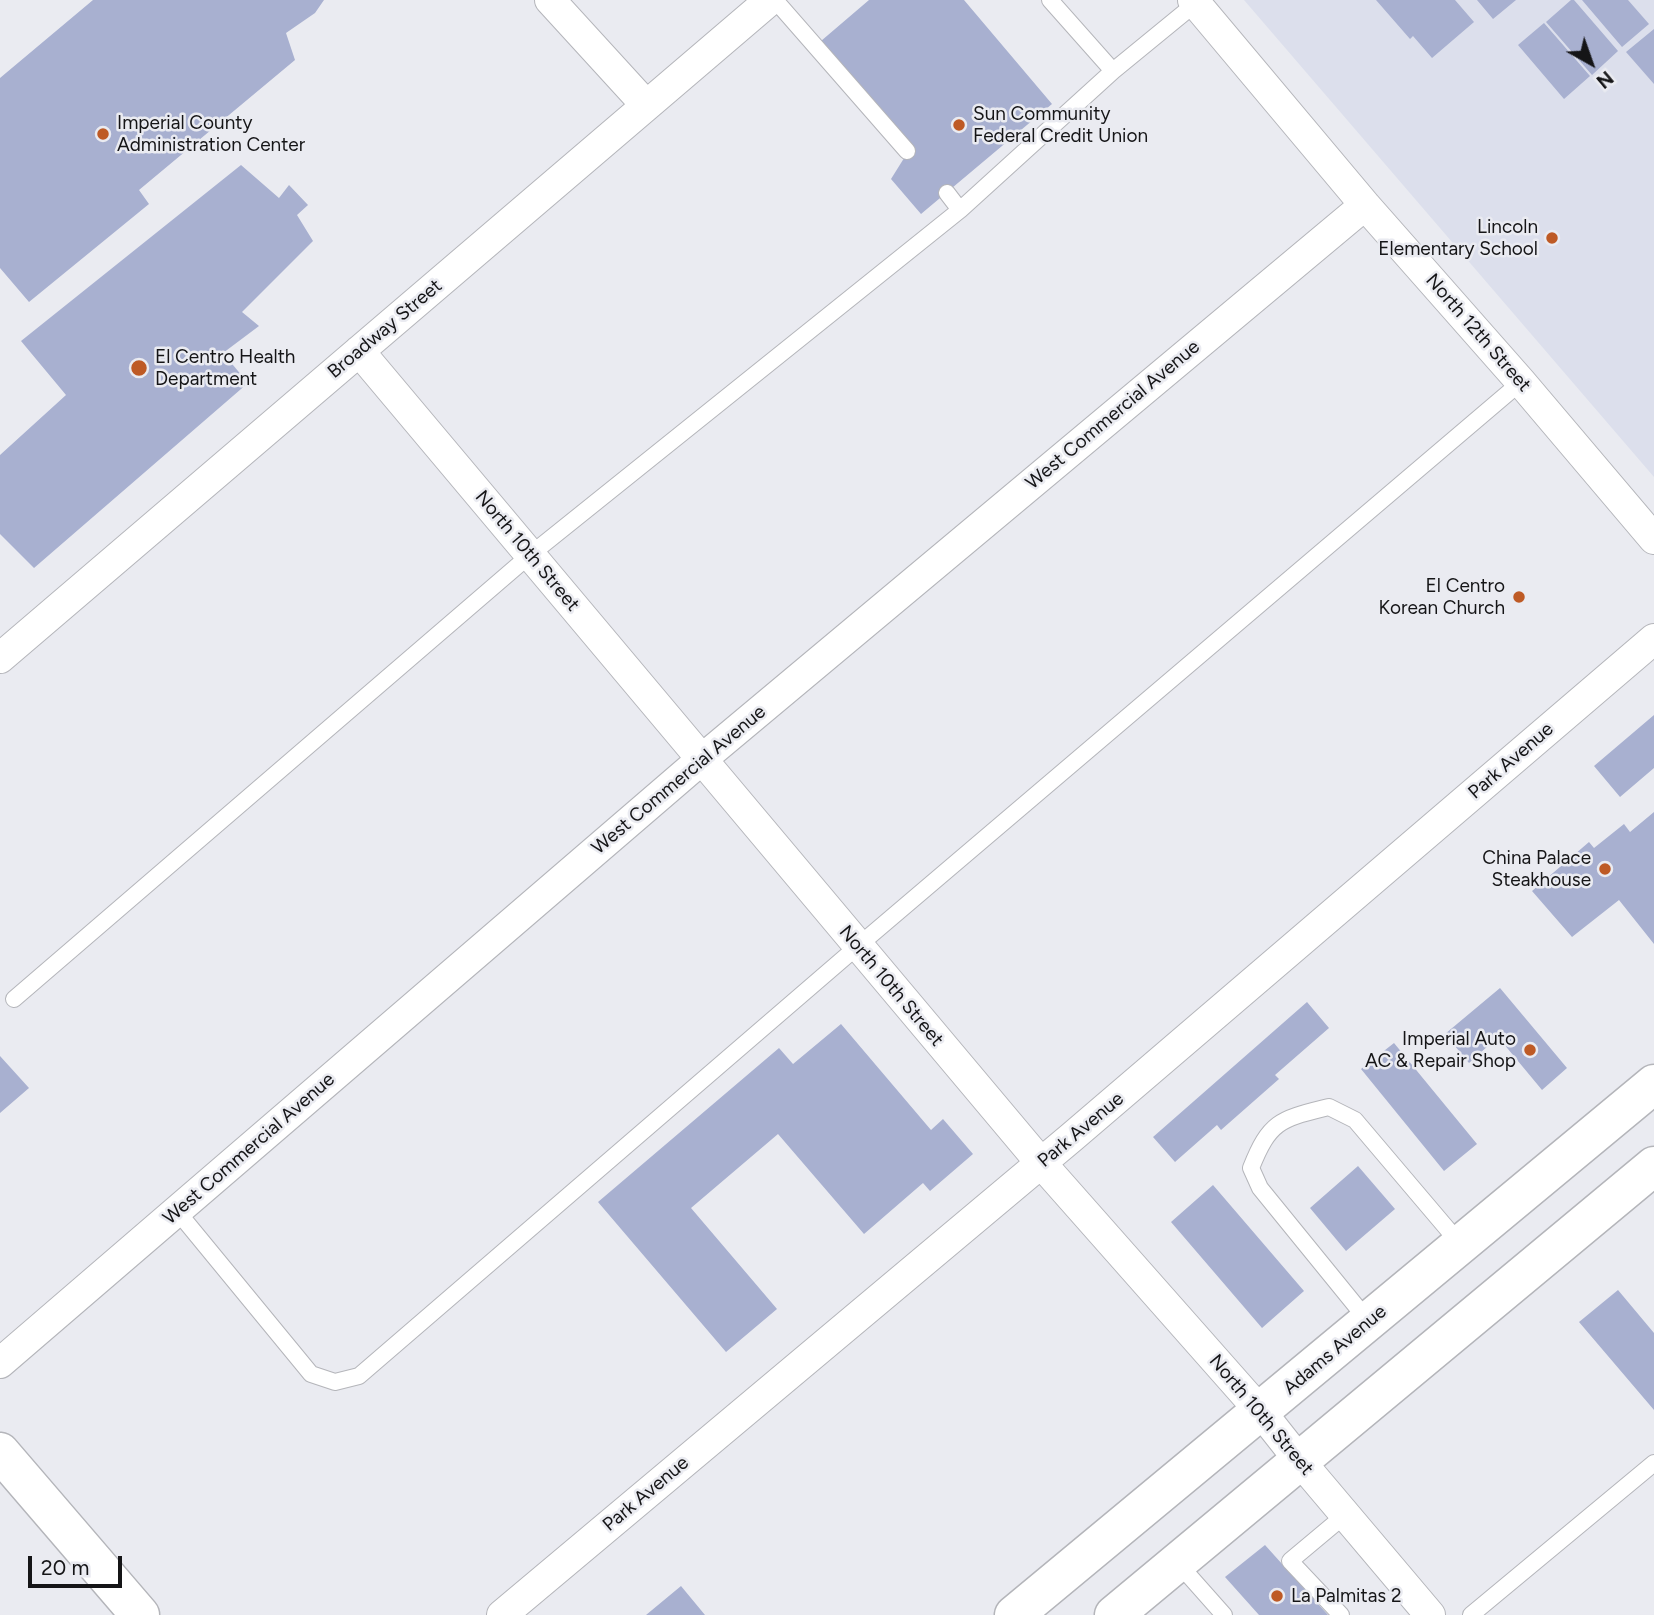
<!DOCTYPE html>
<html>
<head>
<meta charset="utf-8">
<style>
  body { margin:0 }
  #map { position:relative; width:1654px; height:1615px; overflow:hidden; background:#eaebf1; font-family:Figtree,sans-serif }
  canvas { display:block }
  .north { position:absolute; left:1556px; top:28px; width:70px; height:70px; -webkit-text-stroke:5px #eaebf1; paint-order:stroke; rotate:140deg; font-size:19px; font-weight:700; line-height:28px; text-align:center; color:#151517 }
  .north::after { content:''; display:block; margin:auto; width:24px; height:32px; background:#151517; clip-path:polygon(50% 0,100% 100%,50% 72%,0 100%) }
  .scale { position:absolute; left:28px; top:1556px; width:94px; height:32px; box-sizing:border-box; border:4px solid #151517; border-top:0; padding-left:9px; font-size:21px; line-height:24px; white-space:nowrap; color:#151517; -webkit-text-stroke:5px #eaebf1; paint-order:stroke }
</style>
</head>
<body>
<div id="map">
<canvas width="1654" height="1615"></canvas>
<div class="north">N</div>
<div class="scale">20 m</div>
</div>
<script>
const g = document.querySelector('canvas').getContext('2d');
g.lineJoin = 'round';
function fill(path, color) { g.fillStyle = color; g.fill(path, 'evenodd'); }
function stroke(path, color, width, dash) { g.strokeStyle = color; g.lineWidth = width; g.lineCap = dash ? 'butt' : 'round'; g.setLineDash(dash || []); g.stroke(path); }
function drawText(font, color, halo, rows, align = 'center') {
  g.font = font + ' Figtree,sans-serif'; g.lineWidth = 5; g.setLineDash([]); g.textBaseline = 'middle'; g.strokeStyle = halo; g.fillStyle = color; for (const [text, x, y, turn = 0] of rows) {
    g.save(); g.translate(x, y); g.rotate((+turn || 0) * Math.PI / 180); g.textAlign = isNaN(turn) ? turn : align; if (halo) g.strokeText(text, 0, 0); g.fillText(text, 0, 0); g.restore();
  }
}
const built = new Path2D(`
  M1244 0H1654V477Z`);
const building = new Path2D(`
  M93 0H324L315 13 286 33 295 60 139 190 149 204 29 302 0 268V78Z
  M869 0H964L1052 104 921 214 891 179 911 147 821 41Z
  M1376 0H1455L1474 22 1432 58 1413 36 1410 39Z
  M1477 0H1516L1493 19Z
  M1571 0H1574L1618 51 1592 75 1546 22Z
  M1582 0H1628L1649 24 1622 47Z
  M1544 23 1590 76 1564 99 1518 45Z
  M1654 29V84L1626 52Z
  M241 165 279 198 289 185 308 205 297 215 313 241 242 312 259 326 223 353 248 383 34 568 0 534V455L66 395 21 341Z
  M1654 715V768L1620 797 1594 766Z
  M1654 812V944L1619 900 1572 937 1532 891 1589 842 1594 848 1624 824 1630 832Z
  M1500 988 1567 1068 1542 1090 1498 1037 1469 1063 1445 1034Z
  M1307 1002 1329 1028 1275 1075 1279 1079 1221 1130 1217 1125 1175 1162 1153 1137Z
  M841 1024 931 1130 943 1119 973 1154 930 1191 923 1183 864 1234 778 1134 691 1208 777 1309 726 1352 598 1202 779 1048 793 1064Z
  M1394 1043 1477 1144 1444 1171 1361 1069Z
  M0 1056 29 1088 0 1113Z
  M1358 1166 1395 1209 1346 1251 1310 1208Z
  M1213 1185 1304 1291 1262 1328 1171 1222Z
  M1618 1290 1654 1333V1410L1579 1322Z
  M1265 1545 1328 1615H1259L1225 1577Z
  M681 1586 705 1615H646Z`);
const lane = new Path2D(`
  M775 0 907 151
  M1050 0 1113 71
  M947 193 960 210
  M14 999 530 555 960 210 1113 71 1196 3
  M177 1211 311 1374 335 1382 359 1376 858 946 1521 382
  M1369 1322 1260 1188 1251 1168C1270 1120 1281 1119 1329 1107L1355 1120 1461 1245
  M1177 1562 1224 1615
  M1341 1615 1290 1561 1345 1515
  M1471 1615 1654 1463`);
const street = new Path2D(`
  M550 0 646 105
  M1193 0 1365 205 1521 382 1654 539
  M359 351 1041 1163 1261 1412 1299 1460 1430 1615
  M0 658 770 0
  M0 1363 701 760 1365 205
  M502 1615 1072 1137 1654 639`);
const secondary = new Path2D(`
  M0 1452 140 1615`);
const primary = new Path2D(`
  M1014 1615 1654 1084
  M1114 1615 1654 1166`);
const markers = [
  [959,125,7,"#be5a25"],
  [103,134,7,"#be5a25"],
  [1552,238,7,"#be5a25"],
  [139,368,9,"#be5a25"],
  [1519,597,7,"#be5a25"],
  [1605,869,7,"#be5a25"],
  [1530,1050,7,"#be5a25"],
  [1277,1596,7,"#be5a25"]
];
const poiNames = [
  ["Sun Community",973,114],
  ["Federal Credit Union",973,136],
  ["Imperial County",117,123],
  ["Administration Center",117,145],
  ["Lincoln",1538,227,"right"],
  ["Elementary School",1538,249,"right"],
  ["El Centro Health",155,357],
  ["Department",155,379],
  ["El Centro",1505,586,"right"],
  ["Korean Church",1505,608,"right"],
  ["China Palace",1591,858,"right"],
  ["Steakhouse",1591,880,"right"],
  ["Imperial Auto",1516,1039,"right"],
  ["AC & Repair Shop",1516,1061,"right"],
  ["La Palmitas 2",1291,1596]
];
const streetNames = [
  ["Broadway Street",385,329,-40],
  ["North 12th Street",1478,333,49],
  ["West Commercial Avenue",1113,415,-40],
  ["North 10th Street",527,551,50],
  ["Park Avenue",1511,761,-41],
  ["West Commercial Avenue",679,780,-40],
  ["North 10th Street",891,986,50],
  ["Park Avenue",1081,1130,-40],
  ["West Commercial Avenue",249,1149,-41],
  ["Adams Avenue",1335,1350,-40],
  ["North 10th Street",1261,1415,50],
  ["Park Avenue",646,1494,-40]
];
fill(built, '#dcdfec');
fill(building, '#a8b0d0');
stroke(lane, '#b4b5ba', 18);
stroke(street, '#b4b5ba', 32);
stroke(secondary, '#b4b5ba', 41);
stroke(primary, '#b4b5ba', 41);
stroke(lane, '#fff', 16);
stroke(street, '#fff', 30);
stroke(secondary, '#fff', 38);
stroke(primary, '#fff', 38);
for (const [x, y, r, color] of markers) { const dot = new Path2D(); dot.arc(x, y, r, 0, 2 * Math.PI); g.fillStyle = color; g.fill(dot); stroke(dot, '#eaebf1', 2.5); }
drawText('19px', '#151517', '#eaebf1', poiNames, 'left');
drawText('19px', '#151517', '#eaebf1', streetNames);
</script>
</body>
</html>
